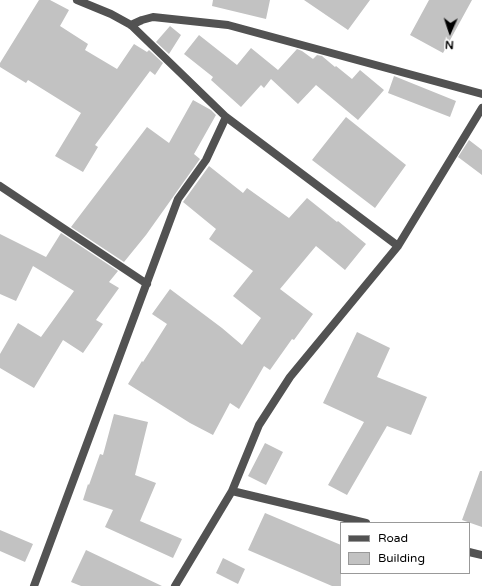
<!DOCTYPE html>
<html>
<head>
<meta charset="utf-8">
<style>
  body { margin:0 }
  #map { position:relative; width:482px; height:586px; overflow:hidden; background:#fff; font-family:"Varela Round",sans-serif }
  canvas { display:block }
  .legend { position:absolute; left:340px; top:522px; width:130px; height:52px; box-sizing:border-box; background:#fff; border:1px solid #999; margin:0; padding:5px 7px; list-style:none; font-size:12px; color:#000 }
  .legend li { display:flex; align-items:center; gap:8px; height:20px }
  .legend b { width:20px; border:1px solid #999 }
  .north { position:absolute; left:430px; top:12px; width:40px; height:40px; -webkit-text-stroke:3px #fff; paint-order:stroke; rotate:183deg; font-size:11px; font-weight:700; line-height:16px; text-align:center; color:#000 }
  .north::after { content:''; display:block; margin:auto; width:14px; height:18px; background:#000; clip-path:polygon(50% 0,100% 100%,50% 72%,0 100%) }
</style>
</head>
<body>
<div id="map">
<canvas width="482" height="586"></canvas>
<ul class="legend">
<li><b style="height:5px;background:#525252"></b>Road</li>
<li><b style="height:11px;background:#c2c2c2"></b>Building</li>
</ul>
<div class="north">N</div>
</div>
<script>
const g = document.querySelector('canvas').getContext('2d');
g.lineJoin = 'round';
function fill(path, color) { g.fillStyle = color; g.fill(path, 'evenodd'); }
function stroke(path, color, width, dash) { g.strokeStyle = color; g.lineWidth = width; g.lineCap = dash ? 'butt' : 'round'; g.setLineDash(dash || []); g.stroke(path); }
const building = new Path2D(`
  M39 0H50L69 10 60 26 88 44 85 50 117 69 134 44 147 52 149 50 163 63 155 75 150 71 95 145 98 147 83 172 55 156 81 113 28 80 26 83 0 67V63Z
  M213 0H270L266 19 212 6Z
  M304 0H370L348 30Z
  M429 0H472L443 53 410 35Z
  M170 26 181 35 169 54 156 42Z
  M199 35 237 65 251 48 278 70 297 49 302 51 313 59 317 55 322 56 335 67 336 66 352 79 360 70 384 90 358 120 316 85 298 104 271 79 264 88 261 85 241 107 211 80 213 77 184 54Z
  M394 76 456 101 450 117 388 93Z
  M193 100 211 110 216 115 194 154 200 159 146 235 124 262 71 227 147 127 169 143Z
  M346 117 406 165 375 208 312 160Z
  M469 140 482 150V175L458 157Z
  M209 166 243 193 247 188 289 218 307 198 337 222 338 221 366 244 345 270 316 246 280 289 313 314 294 340 292 339 270 370 264 366 239 409 230 403 213 435 190 423 128 384 142 361 143 362 167 324 152 314 170 289 222 328 242 345 261 318 233 296 253 271 209 239 216 229 183 202Z
  M61 233 118 271 109 282 119 288 96 320 103 324 83 353 63 340 34 388 0 368V354L18 323 41 337 74 291 33 266 16 301 0 294V234L46 257Z
  M357 332 390 348 377 377 427 397 411 435 387 426 347 495 328 485 364 422 323 403Z
  M114 414 148 422 135 475 156 483 140 521 182 539 173 558 105 527 113 510 83 500 88 484 89 485 100 454 103 455Z
  M265 443 283 452 266 485 248 476Z
  M480 471H482V527L462 520Z
  M265 513 341 545V586H332L248 550Z
  M0 530 33 544 25 562 0 551Z
  M86 550 162 586H81L71 582Z
  M223 558 245 569 238 584 216 573Z`);
const minor = new Path2D(`
  M77 0 111 14 131 25 226 117 398 246
  M131 25 142 20 153 17 228 25 482 94
  M0 186 147 284
  M232 491 366 523
  M469 552 482 555
  M34 586 178 199 206 160 226 117
  M175 586 232 491 259 425 290 377 398 246 482 108`);
fill(building, '#c2c2c2');
stroke(minor, '#525252', 8);
</script>
</body>
</html>
